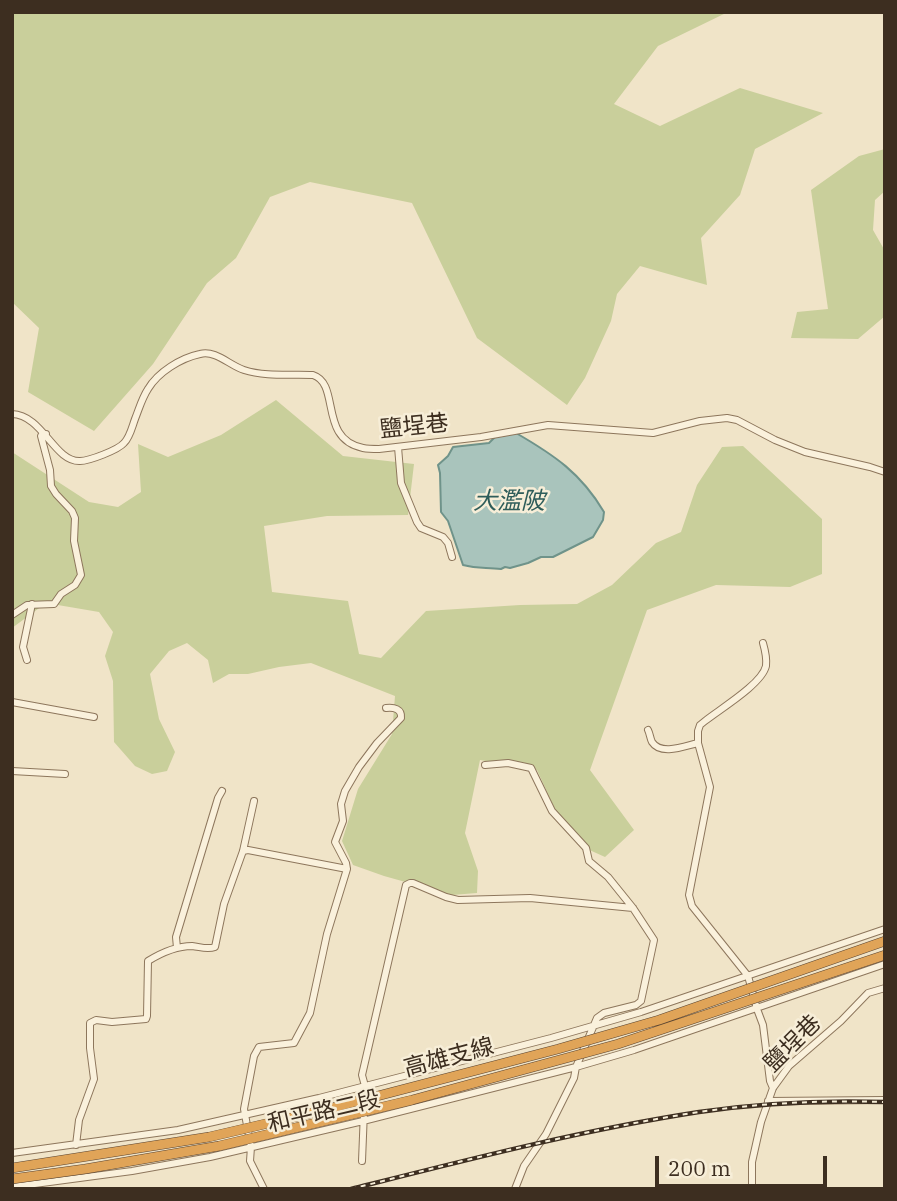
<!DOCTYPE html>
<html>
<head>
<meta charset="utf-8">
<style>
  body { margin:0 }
  #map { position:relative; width:897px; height:1201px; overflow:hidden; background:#f0e4c8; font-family:"IBM Plex Serif",serif }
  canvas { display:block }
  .frame { position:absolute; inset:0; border:14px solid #3d2e20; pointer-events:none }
  .scale { position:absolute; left:655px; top:1156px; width:172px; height:32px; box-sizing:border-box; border:4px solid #3d2e20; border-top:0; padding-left:9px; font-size:21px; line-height:24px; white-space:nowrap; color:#3d2e20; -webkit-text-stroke:5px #f7eed8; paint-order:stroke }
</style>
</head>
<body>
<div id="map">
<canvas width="897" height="1201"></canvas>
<div class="frame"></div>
<div class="scale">200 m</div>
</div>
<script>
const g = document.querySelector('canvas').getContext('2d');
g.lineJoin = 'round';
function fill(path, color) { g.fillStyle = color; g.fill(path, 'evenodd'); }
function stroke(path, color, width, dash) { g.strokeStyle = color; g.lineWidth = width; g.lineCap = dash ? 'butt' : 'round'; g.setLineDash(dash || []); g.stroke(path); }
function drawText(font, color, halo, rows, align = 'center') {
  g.font = font + ' "IBM Plex Serif","Noto Sans TC",serif'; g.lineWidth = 5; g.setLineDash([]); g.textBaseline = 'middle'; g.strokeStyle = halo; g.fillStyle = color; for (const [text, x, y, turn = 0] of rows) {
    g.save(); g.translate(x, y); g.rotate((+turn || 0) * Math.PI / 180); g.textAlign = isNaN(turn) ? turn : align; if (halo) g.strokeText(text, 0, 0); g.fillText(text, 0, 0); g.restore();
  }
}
const green = new Path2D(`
  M12 12H728L658 46 614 104 660 126 740 88 823 113 755 149 740 195 701 238 707 285 640 266 617 294 611 321 585 378 567 405 477 338 412 203 310 182 270 197 236 258 207 283 153 364 94 431 28 392 39 328 12 302Z
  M885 149V191L875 200 873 230 885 251V316L858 339 791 338 797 312 828 309 811 190 859 156Z
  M276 400 343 456 414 464 408 515 327 516 264 526 272 592 348 601 359 654 381 658 426 611 520 605 577 604 612 585 656 543 681 532 697 485 722 447 743 446 822 519V574L790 587 716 585 647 610 590 770 634 830 605 857 585 848 564 829 537 770 480 760 465 833 478 871 477 893 452 895 384 876 353 865 342 841 358 789 392 734 395 696 311 663 279 667 248 674H229L213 683 208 660 187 643 169 651 150 674 159 719 175 752 167 771 152 774 135 766 114 742 113 681 105 656 113 632 99 612 46 603 12 628V452L89 502 118 507 141 492 138 444 168 457 221 435Z`);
const water = new Path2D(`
  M516 433C554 455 581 473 604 512L603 520 593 537 553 557H541L528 563 510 568 505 567 501 569C487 567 478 569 463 565L448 521 441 512 440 473 438 465 448 456 453 447 489 443 495 437Z`);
const minor = new Path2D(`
  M12 414C43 415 54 462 80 461 89 461 118 450 124 443 130 437 132 427 135 419 139 409 142 398 148 389 158 372 181 358 200 354 216 350 229 365 244 370 265 377 291 374 313 375 341 384 318 439 363 448 368 449 374 449 379 449L481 437 548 425 653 433 700 421 727 418 737 420 775 440 805 452 870 467 885 472
  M398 447 401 483 417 522 421 528 443 537 448 543 452 557
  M12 615 27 605 54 604 61 594 75 585 81 575 74 541 75 518 72 511 56 494 51 486 50 470 41 436 42 434H46
  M763 643C765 650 767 658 766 666 762 684 720 709 705 721L700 725 698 731V743L710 787 689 895 692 906 748 976 757 1009 763 1025 770 1081 773 1088
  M27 660 23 647 32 604
  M12 702 94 717
  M648 730C650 734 650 738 652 742 661 756 685 746 698 743
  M485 765 508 763 531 768 552 811 586 848 589 861 608 877 633 908 654 940 641 1001 636 1005 604 1013 597 1018 576 1067 574 1078 546 1134 524 1166 515 1189
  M12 771 65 774
  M243 851 248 850 347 869
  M177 948 176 937 218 798 222 791
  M768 1101 885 1100
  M76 1145 79 1120 94 1079 90 1048V1023L96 1020 112 1022 146 1019 147 1016 148 961C161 953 177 946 192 946 201 947 207 950 215 947L224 904 243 851 254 801
  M12 1153 178 1130 319 1098 551 1038 641 1012 885 929
  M362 1161 365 1086 362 1075 406 885 410 883H413L446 897 458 900 530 898 633 908
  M12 1187 132 1171 210 1157 363 1121 576 1067 634 1050 885 964
  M264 1189 250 1161 251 1147 244 1109 254 1056 259 1047 294 1043 310 1013 327 934 347 869 346 863 335 842 343 821 341 804 345 791 359 767 377 743 401 718C402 709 394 707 386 708
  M752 1189V1162L761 1122 773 1088 789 1066 841 1021 868 993 885 988`);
const rail = new Path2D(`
  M351 1189C466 1160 582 1130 699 1112 760 1103 823 1100 885 1102`);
const highwayBridge = new Path2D(`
  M12 1168 209 1137 316 1112 558 1049 659 1020 885 941
  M12 1179 85 1169 219 1146 412 1100 618 1044 885 955`);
const streetNames = [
  ["鹽埕巷",414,427,-6],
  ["鹽埕巷",793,1044,-45],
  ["高雄支線",449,1058,-15],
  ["和平路二段",324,1112,-13]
];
const waterNames = [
  ["大濫陂",509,502]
];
fill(green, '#c9cf9b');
fill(water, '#a9c4bc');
stroke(water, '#6f938a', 2);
stroke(minor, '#8d765c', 8);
stroke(minor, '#faf1dc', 6);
stroke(rail, '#3d2e20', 4.5);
stroke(rail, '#f7eed8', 2, [5]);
stroke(highwayBridge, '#5b4430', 10, []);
stroke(highwayBridge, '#e0a458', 9);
drawText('23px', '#3d2e20', '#f7eed8', streetNames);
drawText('italic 24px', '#2f5d5a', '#f7eed8', waterNames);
</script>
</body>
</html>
